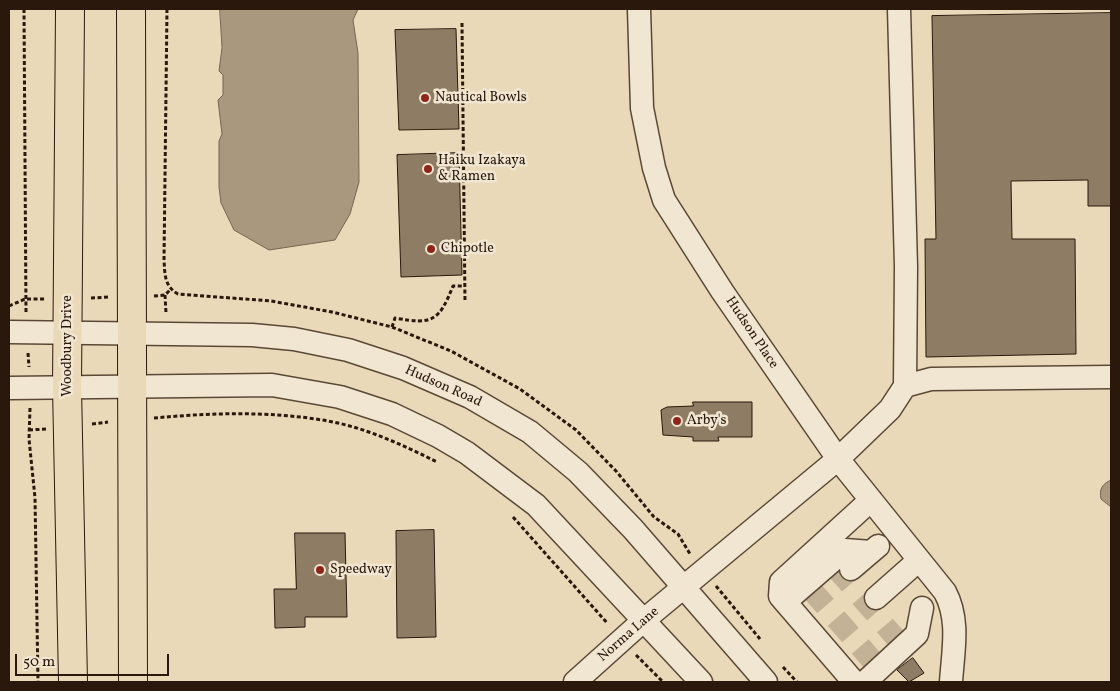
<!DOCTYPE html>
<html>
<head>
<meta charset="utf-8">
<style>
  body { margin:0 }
  #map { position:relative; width:1120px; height:691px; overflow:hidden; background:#ead9b8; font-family:Vollkorn,serif }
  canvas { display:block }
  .frame { position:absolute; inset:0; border:10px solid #2a180c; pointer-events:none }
  .scale { position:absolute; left:15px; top:654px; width:154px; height:22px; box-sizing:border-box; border:2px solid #2a180c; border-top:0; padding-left:6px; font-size:15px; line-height:18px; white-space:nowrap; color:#2a180c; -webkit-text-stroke:4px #f1e6d1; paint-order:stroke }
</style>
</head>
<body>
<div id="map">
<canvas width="1120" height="691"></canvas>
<div class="frame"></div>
<div class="scale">50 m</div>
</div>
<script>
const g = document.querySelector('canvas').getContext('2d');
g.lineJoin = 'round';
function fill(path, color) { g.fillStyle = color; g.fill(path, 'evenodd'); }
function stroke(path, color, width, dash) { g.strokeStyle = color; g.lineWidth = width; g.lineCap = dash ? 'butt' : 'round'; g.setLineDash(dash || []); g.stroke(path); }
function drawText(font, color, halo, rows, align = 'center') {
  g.font = font + ' Vollkorn,serif'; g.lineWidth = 5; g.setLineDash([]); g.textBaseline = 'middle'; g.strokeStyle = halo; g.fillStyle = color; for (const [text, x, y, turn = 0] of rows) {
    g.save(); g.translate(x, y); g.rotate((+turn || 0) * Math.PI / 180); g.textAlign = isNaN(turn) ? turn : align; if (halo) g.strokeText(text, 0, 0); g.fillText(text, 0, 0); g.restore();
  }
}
const water = new Path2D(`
  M220 9H358L353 20 358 53 359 182 350 214 335 240 269 250 234 230 221 203 219 187V141L222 134 218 100 223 95V75L219 71 222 48Z
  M1111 480V507L1101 499C1099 489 1102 484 1111 480Z`);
const building = new Path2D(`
  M1111 13V206H1088V180L1011 181 1012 239H1075L1076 354 926 357 925 239H936L932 16Z
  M456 29 459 129 399 130 395 30Z
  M459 153 462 275 401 277 397 155Z
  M693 402H752V437H718L719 441H693V437L663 435 661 410 667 407 693 406Z
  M434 530 436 637 397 638 396 531Z
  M295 533H345L347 617H305V627L275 628 274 589H296Z
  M913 658 924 673 909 682 897 670Z`);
const minorTunnel = new Path2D(`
  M810 605 851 569
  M835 634 876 598
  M859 662 900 627`);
const path = new Path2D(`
  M24 9 26 312
  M167 9 164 260C165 274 164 286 178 294L271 301 332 312 392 327 451 351 520 389 576 430 616 471 654 517 678 534 690 554
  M462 23 465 302
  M165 295 166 313
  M154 296 165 295 171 289
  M91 298 110 297
  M9 306 25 299H45
  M392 327 395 318C433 325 439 321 453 286H464
  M28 353 29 367
  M30 408 29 439 35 498 38 682
  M154 418C209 413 267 411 322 420 362 426 401 444 437 462
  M92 424 108 422
  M29 430 46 429
  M513 517 608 624
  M716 586 760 639
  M636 655 663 682
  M783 667 797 682`);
const minor = new Path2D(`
  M639 9 642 108 654 168 664 200 722 291 838 459 945 592C960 620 953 651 951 682
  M9 332 252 335 294 339 348 350 403 368 470 397 530 432 578 472 633 529 766 682
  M905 386 931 379 1111 377
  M9 388 272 385 340 397 392 414 438 436 467 453 536 505 701 682
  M851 569 878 546
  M876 598 919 560
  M785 602 845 550 871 552
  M575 682 644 620 838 459 890 409 905 386 906 267 899 9
  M854 682 780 596 781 582 871 500
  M865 682 917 634 922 608`);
const major = new Path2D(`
  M70 9 67 387 73 682
  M131 9 133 682`);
const markers = [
  [425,98,5,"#8f2418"],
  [428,169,5,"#8f2418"],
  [431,249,5,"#8f2418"],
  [677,421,5,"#8f2418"],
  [320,570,5,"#8f2418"]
];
const poiNames = [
  ["Nautical Bowls",435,98],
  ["Haiku Izakaya",438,161],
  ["& Ramen",438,177],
  ["Chipotle",441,249],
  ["Arby's",687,421],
  ["Speedway",330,570]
];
const streetNames = [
  ["Hudson Place",751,333,56],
  ["Woodbury Drive",68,346,-90],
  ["Hudson Road",443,387,24],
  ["Norma Lane",629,635,-41]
];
fill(water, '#a9977e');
stroke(water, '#766450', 1);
fill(building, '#8e7c65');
stroke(building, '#2a180c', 1);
stroke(minorTunnel, '#c4b296', 22, [22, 11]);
stroke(minor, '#5a4837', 25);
stroke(major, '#2a180c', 30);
stroke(path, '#2a180c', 3, [4, 2.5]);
stroke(minor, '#f1e6d1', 22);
stroke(major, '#ead9b8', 28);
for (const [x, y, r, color] of markers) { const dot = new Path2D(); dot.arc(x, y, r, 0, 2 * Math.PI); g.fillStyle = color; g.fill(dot); stroke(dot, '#f1e6d1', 2); }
drawText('14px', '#2a180c', '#f1e6d1', poiNames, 'left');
drawText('14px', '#2a180c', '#f1e6d1', streetNames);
</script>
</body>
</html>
